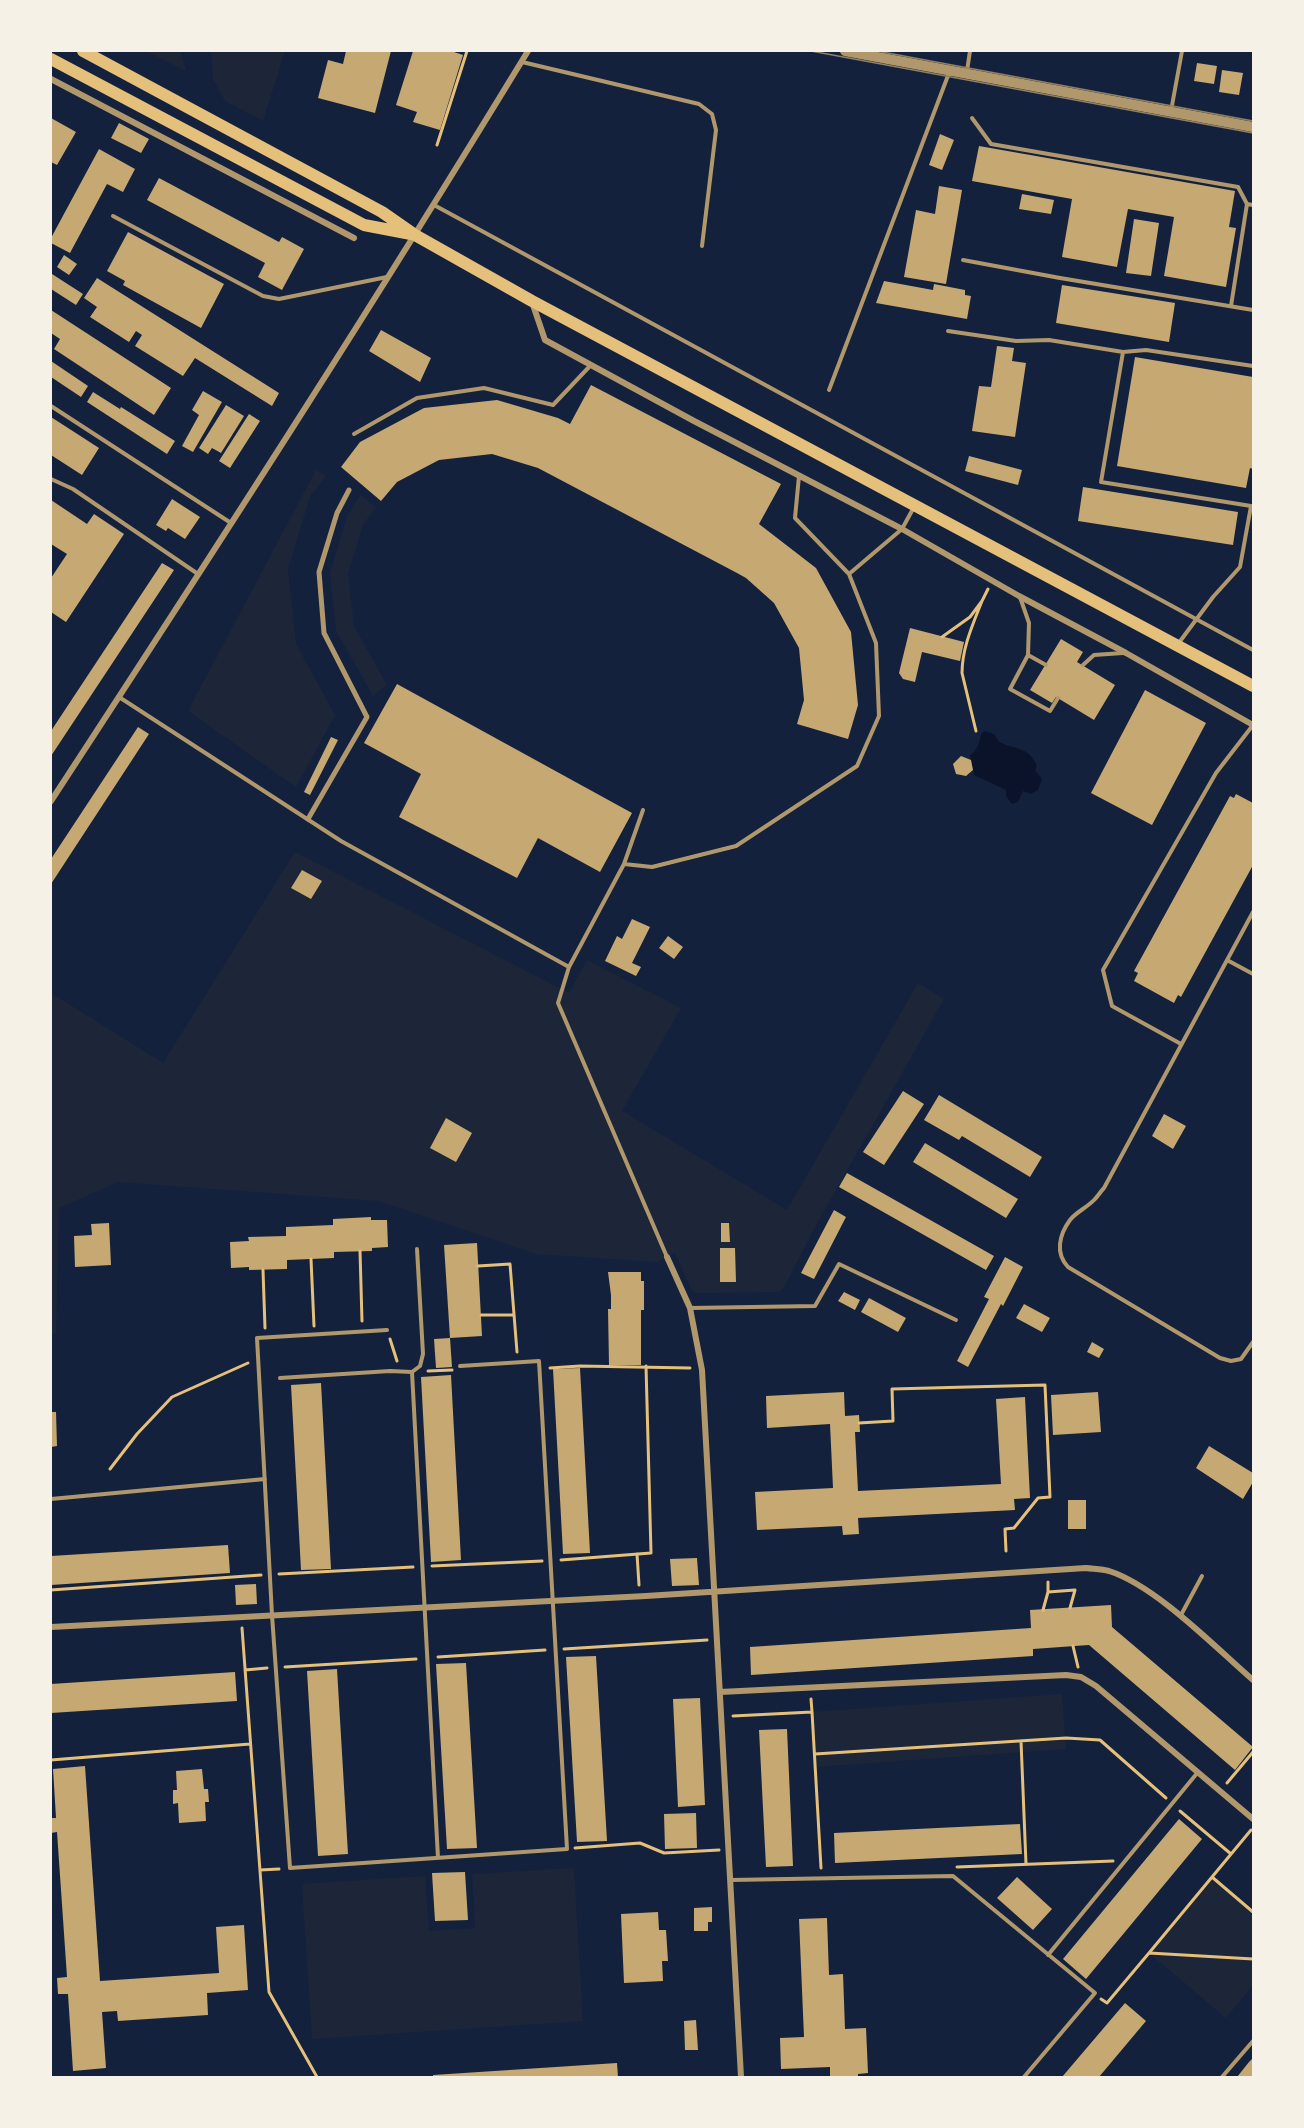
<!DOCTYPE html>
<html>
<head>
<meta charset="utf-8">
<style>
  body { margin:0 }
  #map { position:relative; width:1304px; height:2128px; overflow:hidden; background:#14213d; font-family:"PT Serif",serif }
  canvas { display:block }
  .frame { position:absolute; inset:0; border:52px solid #f6f1e7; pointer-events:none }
</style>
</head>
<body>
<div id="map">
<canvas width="1304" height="2128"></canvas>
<div class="frame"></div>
</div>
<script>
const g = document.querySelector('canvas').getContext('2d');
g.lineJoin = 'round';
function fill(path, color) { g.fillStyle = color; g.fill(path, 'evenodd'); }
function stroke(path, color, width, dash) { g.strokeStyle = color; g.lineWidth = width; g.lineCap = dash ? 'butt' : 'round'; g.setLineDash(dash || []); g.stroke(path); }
const green = new Path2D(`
  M146 51H176L181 53 186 71Z
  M211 51H285L263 121 225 101 213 79Z
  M316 470 326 476 310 497 288 569 296 644 335 715 296 787 188 711Z
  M360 495 376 507 363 525 348 574 354 626 387 685 373 696 336 631 330 573 347 516Z
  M295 852 569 993 587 960 681 1008 622 1111 787 1210 918 983 944 999 815 1227 783 1289 779 1292 695 1293 691 1289 675 1253 657 1262 536 1254 378 1201 118 1182 59 1208 56 1334H51V993L163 1063Z
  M1062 1694 1066 1749 816 1767 812 1712Z
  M574 1868 583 2021 312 2039 302 1884 425 1876 429 1931 475 1928 472 1874Z
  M1212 1877 1253 1912V1985L1226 2018 1149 1953Z`);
const water = new Path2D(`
  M985 731 994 734 999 742C1015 750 1029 746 1037 766L1035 770 1042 779 1038 790 1031 794 1023 791 1018 802 1012 804 1006 796V790L974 775 970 755C978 750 979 743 981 734Z`);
const building = new Path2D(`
  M346 51H391L375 113 318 98 328 60 343 64Z
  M413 51H451L463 55 440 130 413 122 417 112 396 105Z
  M1197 63 1217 66 1214 84 1194 81Z
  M1222 70 1243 73 1239 95 1219 92Z
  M51 118 76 132 57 165 51 162Z
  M119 123 149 139 141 153 111 138Z
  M940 134 954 140 942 170 929 165Z
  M979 146 1235 191 1229 227 1236 228 1226 287 1164 276 1174 217 1128 209 1117 267 1062 257 1072 199 972 181Z
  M99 149 135 169 123 192 107 184 70 253 51 243V238Z
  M159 178 279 242 282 237 304 249 282 290 258 277 265 263 147 200Z
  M939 186 962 190 946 284 904 277 916 210 935 214Z
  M1022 194 1054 200 1051 214 1019 209Z
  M1134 219 1159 223 1151 276 1126 273Z
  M128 232 224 284 201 328 123 285 125 281 107 271Z
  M64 255 77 264 69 275 57 267Z
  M52 274 83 294 76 305 51 289Z
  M97 278 279 393 272 406 195 358 183 376 135 346 142 335 136 331 129 342 90 317 97 307 84 298Z
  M884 281 933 290 934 284 965 290V295L971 296 967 319 876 303Z
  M1062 285 1175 303 1169 342 1056 323Z
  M51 310 171 388 154 415 54 349 60 339 51 333Z
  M381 330 431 358 420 382 369 351Z
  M997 346 1014 348 1012 361 1026 363 1015 437 972 431 979 386 991 387Z
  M1135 357 1253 377V469L1250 468 1246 488 1117 466Z
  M51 361 88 386 81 397 51 377Z
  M591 385 781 484 759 524 816 568 851 632 858 705 848 739 797 724 804 700 799 648 774 603 746 578 737 573 538 468 492 454 439 460 397 482 381 501 341 467 360 442 424 408 497 400 558 418 570 424Z
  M203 391 222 402 193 452 182 446 199 415 192 410Z
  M93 392 120 409 121 407 175 441 167 454 87 402Z
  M226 405 244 416 221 453 212 448 208 454 199 448Z
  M249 414 260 421 230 468 219 461Z
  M51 417 99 448 82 475 51 455Z
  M969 456 1022 470 1018 485 965 471Z
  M1083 487 1238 512 1233 545 1078 521Z
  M172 499 200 517 185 539 168 528 166 531 156 525Z
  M51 500 87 524 94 514 124 534 66 622 51 612V578L67 554 51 544Z
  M162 563 174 570 51 756V731Z
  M910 628 964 642 960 661 922 652 915 682 903 679 899 673Z
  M1061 639 1083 652 1077 662 1115 685 1094 720 1056 697 1052 703 1030 690Z
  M397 684 632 813 600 872 538 838 517 878 399 817 421 774 364 743Z
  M1145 690 1206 723 1152 825 1091 793Z
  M138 727 149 734 51 884V859Z
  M331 737 338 740 310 795 304 792Z
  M961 756 971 760 973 770 966 776 956 774 953 764Z
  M1236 794 1253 803V865L1181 997 1178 995 1174 1003 1134 981 1138 973 1134 971 1230 796 1234 798Z
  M302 870 322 881 311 899 291 888Z
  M632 919 650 927 632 963 641 967 636 976 605 961 617 936 622 939Z
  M668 936 683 947 674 959 659 948Z
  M903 1091 924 1104 884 1165 863 1152Z
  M939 1095 1042 1157 1030 1177 962 1136 959 1140 924 1120Z
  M1164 1114 1186 1126 1173 1149 1152 1136Z
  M446 1118 472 1133 456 1162 430 1148Z
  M925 1143 1018 1199 1006 1218 913 1162Z
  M847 1173 994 1256 986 1270 839 1187Z
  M834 1210 846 1217 814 1279 801 1273Z
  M371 1217V1220H387L388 1247 372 1248V1251L334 1252V1258L287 1260V1269L249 1270V1267L231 1268 230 1242 249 1241 248 1237 286 1236V1227L333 1225V1219Z
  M109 1223 111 1265 75 1267 74 1236 92 1235 91 1224Z
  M721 1223H729L730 1242H721Z
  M477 1243 482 1336 450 1338 452 1367 436 1368 434 1339 450 1338 444 1245Z
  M720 1248H735L736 1282H720Z
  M1005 1257 1023 1267 1003 1306 1001 1304 968 1367 957 1361 989 1299 984 1297Z
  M608 1272H641V1281H644V1310H641V1365H609L608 1309H611V1295Z
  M844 1292 860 1300 855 1310 838 1301Z
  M869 1298 906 1318 898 1332 861 1312Z
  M1024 1304 1050 1318 1042 1332 1016 1318Z
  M1092 1342 1104 1349 1099 1358 1087 1352Z
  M580 1368 590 1553 563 1554 553 1369Z
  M451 1375 461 1560 431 1562 421 1377Z
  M321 1383 331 1569 301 1570 291 1385Z
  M844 1392 845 1416 859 1415 860 1432H855L858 1491 1001 1484 996 1399 1025 1397 1030 1498 1014 1499 1015 1510 858 1518 859 1534 843 1535 842 1526 757 1530 755 1492 833 1488 830 1424 767 1428 766 1396Z
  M1098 1392 1101 1432 1053 1435 1051 1395Z
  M51 1412H56L57 1446 51 1447Z
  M1209 1446 1253 1473V1482L1243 1499 1196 1468Z
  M1068 1500H1086V1529H1068Z
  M228 1545 230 1573 51 1585V1556Z
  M697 1558 699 1585 672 1586 670 1559Z
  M256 1584 257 1604 236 1605 235 1585Z
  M1111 1605 1112 1627 1253 1747 1235 1770 1089 1645 1033 1649V1656L751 1675 750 1647 1031 1628 1030 1610Z
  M596 1656 607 1841 577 1842 566 1657Z
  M466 1663 477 1848 447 1849 436 1664Z
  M337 1669 348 1854 318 1856 307 1671Z
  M235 1672 237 1701 51 1713V1684Z
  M700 1698 705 1805 678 1807 673 1699Z
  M787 1729 793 1866 766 1867 759 1730Z
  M85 1766 100 1981 219 1973 216 1927 244 1925 248 1990 207 1993 208 2015 118 2021 117 2011 102 2012 106 2068 73 2071 68 1994H58L57 1978 67 1977 57 1832 51 1833V1818H56L53 1769Z
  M202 1769 204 1789H208L209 1802H205L206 1821 179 1823 178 1803 173 1804V1790H177L176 1771Z
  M696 1813 697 1848 665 1849 664 1814Z
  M1179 1819 1202 1839 1086 1979 1063 1959Z
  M1020 1824 1022 1854 835 1863 834 1833Z
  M465 1872 468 1920 435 1921 432 1873Z
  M1017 1877 1052 1909 1033 1930 997 1898Z
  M712 1907V1922H708V1931H694V1908Z
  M658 1912 659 1930H666L668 1961H662L663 1981 624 1983 621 1914Z
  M827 1918 829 1975 843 1974 845 2029 866 2028 868 2073 858 2074V2077H830V2067L781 2069 780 2038 804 2037 799 1919Z
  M1125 2003 1146 2021 1099 2077H1062Z
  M696 2020 698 2050H685L684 2021Z
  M1253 2058V2077H1237L1249 2062Z
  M617 2063 618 2077H433V2075Z`);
const path = new Path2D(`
  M437 145 467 51
  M982 601 988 589
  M942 637 970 617 982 601C973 624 962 648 962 673L976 731
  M360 1251 362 1321
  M311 1259 314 1326
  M478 1266 510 1264 517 1352
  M263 1270 265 1328
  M481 1315H514
  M390 1339 397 1361
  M550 1368 580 1366 690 1368
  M428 1371 452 1370
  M859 1423 893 1421 892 1389 1045 1385 1050 1497 1038 1498 1014 1528 1005 1529 1006 1551
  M110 1469 137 1434 172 1397 248 1363
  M637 1554 639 1585
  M561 1560 651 1553 646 1366
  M432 1566 542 1561
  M279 1574 413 1567
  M1048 1582V1592L1075 1590 1070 1608
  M51 1590 261 1575
  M1043 1610 1048 1592
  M242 1628 269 1992 317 2077
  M1073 1646 1078 1667
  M564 1649 707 1640
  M438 1657 545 1650
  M285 1667 416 1659
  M245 1670 267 1668
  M811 1699 812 1712
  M733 1716 812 1712 821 1868
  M1021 1741 1026 1864
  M815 1754 1066 1738 1100 1740 1166 1798
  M51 1760 250 1744
  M1227 1783 1253 1752
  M1180 1811 1231 1854
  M575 1848 640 1843 664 1853 719 1850
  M957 1867 1113 1861
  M260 1870 279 1869
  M1212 1877 1253 1912
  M1149 1953 1251 1830
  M1101 1999 1107 2003 1149 1953 1253 1959`);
const service = new Path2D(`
  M522 62 699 104 712 114 716 130 702 246
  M967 71 970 51
  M1171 111 1182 51
  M972 118 991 144 1238 187 1247 204 1253 205
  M434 205 1253 650
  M113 216 263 296 279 299 387 277
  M963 260 1060 278 1253 310
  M1231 306 1247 204
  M948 331 1016 341 1049 340 1123 352 1101 482 1251 506 1240 567 1213 597 1178 644
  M1123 352 1146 350 1253 366
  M829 390 949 73
  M51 406 231 523
  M354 434 417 398 484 388 553 405 590 366
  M51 479 73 489 198 574
  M849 574 902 529 914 507
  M1020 597 1029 623 1028 655 1046 665
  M1028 655 1010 689 1050 711 1058 698
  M1083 665 1094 655 1123 653
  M119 697 341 841 569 967
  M643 810 624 864 569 967 558 1003 667 1257
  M624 864 652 867 736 846 857 766 879 716 876 643 849 574 795 518 799 476
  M1253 912 1104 1188C1101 1191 1098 1196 1095 1199 1088 1207 1076 1212 1070 1220 1059 1235 1055 1253 1068 1267L1220 1358 1231 1361 1241 1359 1253 1342
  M1227 960 1253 974
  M1181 1044 1112 1006 1103 970 1216 773 1253 725
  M417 1249 423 1354 420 1366 412 1372 438 1858
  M690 1308 815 1306 839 1264 956 1320
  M387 1330 257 1338 272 1615 290 1868 567 1849 539 1361 460 1366
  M280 1378 390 1371 412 1372
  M51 1499 265 1479
  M1181 1615 1202 1576
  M731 1880 953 1876 1095 1993 1024 2077
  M1048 1955 1198 1772
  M1222 2077 1253 2041`);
const pedestrian = new Path2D(`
  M308 819 367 717 324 633 319 572 337 513 349 490`);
const minor = new Path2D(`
  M51 79 354 238
  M532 302 545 340 694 421 902 529 1019 596 1126 653 1253 725
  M51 801C213 553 374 304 528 51
  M667 1257 690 1308 702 1370 741 2077
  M51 1627 646 1596 1086 1568C1093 1569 1102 1569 1109 1571 1156 1586 1215 1647 1253 1680
  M720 1692 1066 1675 1081 1677 1096 1686 1253 1819`);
const tertiary = new Path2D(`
  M845 51 1253 127`);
const primary = new Path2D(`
  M83 51 382 212 415 235 532 301 1253 686
  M51 59 364 225 411 234`);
const tram = new Path2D(`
  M811 51 1253 133
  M877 51 1253 121`);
fill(green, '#1d2539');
fill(water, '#0b132b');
fill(building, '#c6a872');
stroke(path, '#e5c07b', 3);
stroke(service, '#b1986c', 4);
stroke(pedestrian, '#b1986c', 5);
stroke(minor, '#b1986c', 6);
stroke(tertiary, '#b1986c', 10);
stroke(primary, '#e5c07b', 12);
stroke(tram, '#918062', 1.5);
</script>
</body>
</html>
